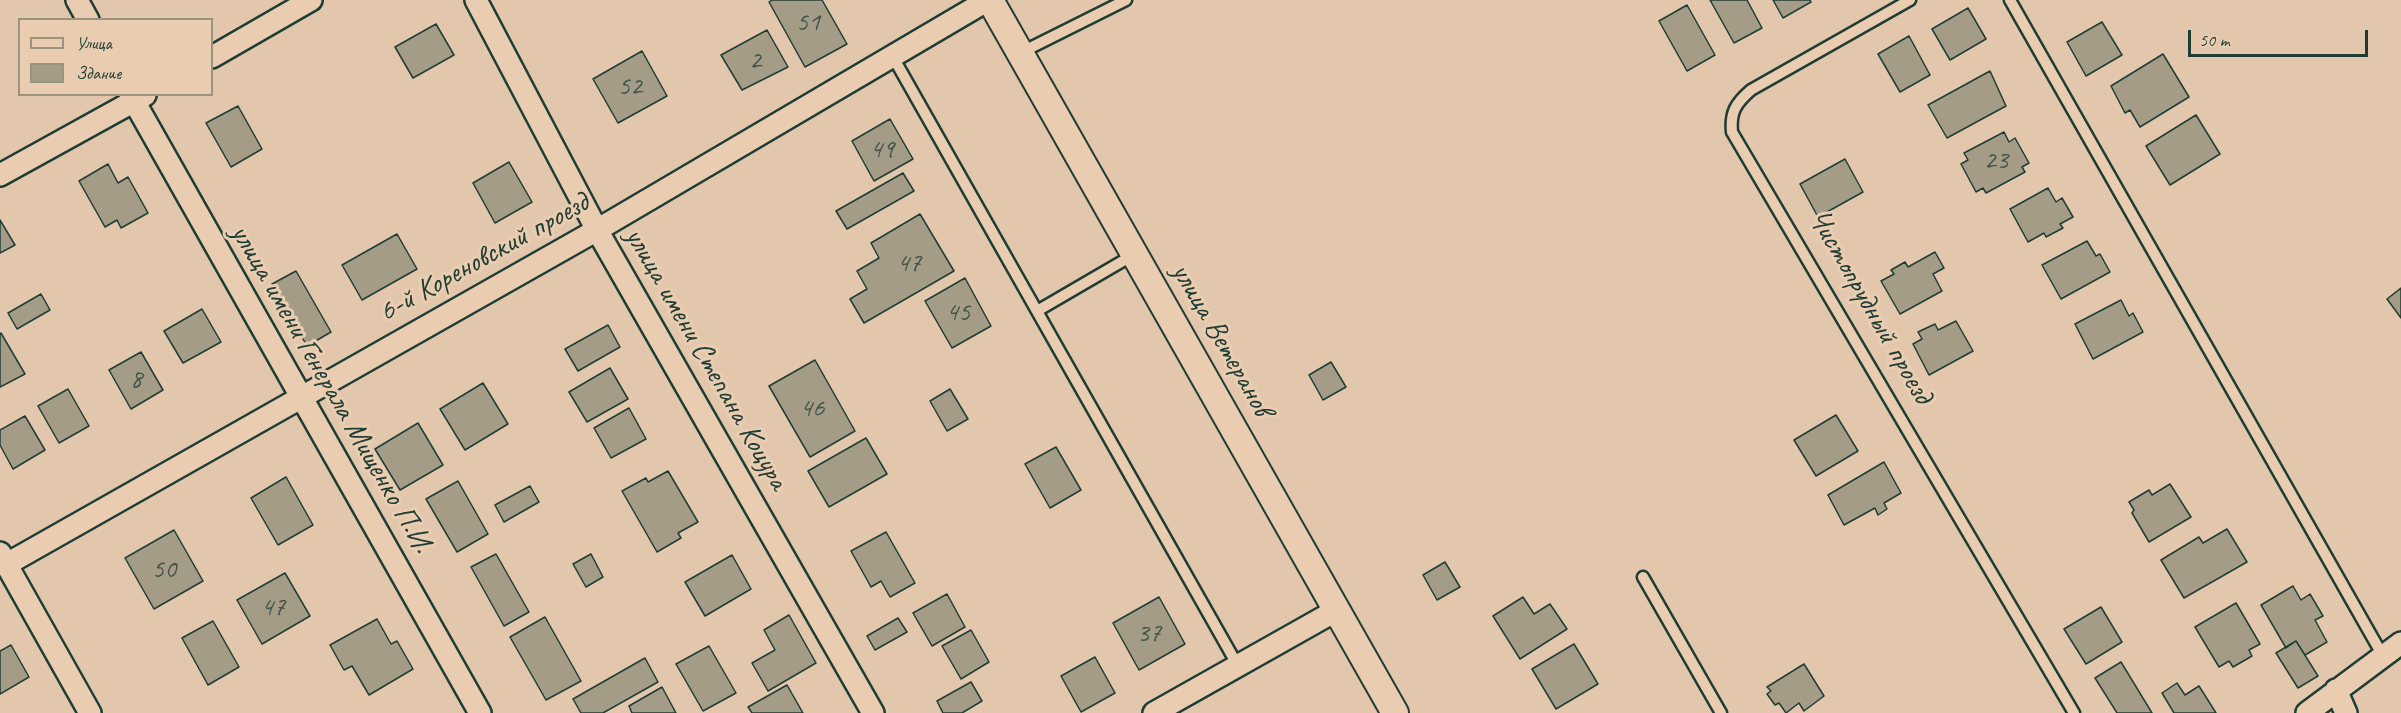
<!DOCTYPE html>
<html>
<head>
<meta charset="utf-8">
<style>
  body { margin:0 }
  #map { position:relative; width:2401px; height:713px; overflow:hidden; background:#e2c7ac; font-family:Caveat,sans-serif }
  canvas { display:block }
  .legend { position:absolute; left:18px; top:18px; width:195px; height:78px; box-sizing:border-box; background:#eacdb1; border:2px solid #99937f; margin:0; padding:8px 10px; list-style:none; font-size:18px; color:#1f3d34 }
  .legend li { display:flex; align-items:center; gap:12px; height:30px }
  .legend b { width:30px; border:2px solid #99937f }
  .scale { position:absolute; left:2188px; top:30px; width:180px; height:27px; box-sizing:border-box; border:3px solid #1f3d34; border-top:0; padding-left:8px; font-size:18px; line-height:21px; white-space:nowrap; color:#1f3d34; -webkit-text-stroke:4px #eacdb1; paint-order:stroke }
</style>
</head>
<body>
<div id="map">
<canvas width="2401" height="713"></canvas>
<ul class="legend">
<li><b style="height:8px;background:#eacdb1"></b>Улица</li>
<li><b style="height:16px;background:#a59c87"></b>Здание</li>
</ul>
<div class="scale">50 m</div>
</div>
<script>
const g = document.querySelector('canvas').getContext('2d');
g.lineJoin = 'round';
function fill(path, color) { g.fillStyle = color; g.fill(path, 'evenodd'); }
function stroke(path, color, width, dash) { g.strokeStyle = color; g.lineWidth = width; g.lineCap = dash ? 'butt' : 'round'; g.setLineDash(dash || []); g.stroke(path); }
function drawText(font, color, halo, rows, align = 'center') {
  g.font = font + ' Caveat,sans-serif'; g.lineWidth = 6; g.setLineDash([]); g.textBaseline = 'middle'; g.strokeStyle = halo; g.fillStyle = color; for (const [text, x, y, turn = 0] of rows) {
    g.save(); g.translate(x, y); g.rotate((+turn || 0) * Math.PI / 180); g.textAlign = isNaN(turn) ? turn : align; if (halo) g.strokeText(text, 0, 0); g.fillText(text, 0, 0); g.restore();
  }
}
const building = new Path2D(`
  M772 0H822L847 44 805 67 769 2Z
  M1710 0H1747L1762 28 1734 43Z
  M1773 0H1810L1811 2 1783 18Z
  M1687 5 1715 55 1687 71 1659 21Z
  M1968 8 1986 39 1950 60 1932 29Z
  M2102 22 2122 55 2086 76 2067 42Z
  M436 24 454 55 413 78 395 47Z
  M767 30 788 67 742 90 721 55Z
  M1909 36 1930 75 1900 92 1878 54Z
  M642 51 667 96 618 123 593 79Z
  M2163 54 2189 97 2140 127 2130 110 2125 113 2111 86Z
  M1990 71 2006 106 1947 138 1928 105Z
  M238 106 262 149 231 167 206 123Z
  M2196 115 2220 154 2170 185 2146 146Z
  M890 119 913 159 874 181 852 141Z
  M2004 132 2009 142 2015 138 2029 163 2022 167 2025 172 1986 193 1983 188 1976 192 1961 164 1968 160 1964 153Z
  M1845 159 1863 192 1818 217 1800 184Z
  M509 162 532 202 495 223 473 183Z
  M108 164 118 183 128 177 148 213 121 228 117 220 105 227 79 181Z
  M903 173 914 191 847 229 836 211Z
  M2048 188 2056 202 2062 198 2073 217 2060 224 2063 228 2046 237 2044 233 2028 242 2010 209Z
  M920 214 954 271 864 323 850 299 867 289 857 271 879 258 871 243Z
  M0 220 15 245 0 253Z
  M397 234 417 269 362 300 342 265Z
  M2087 241 2096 256 2100 254 2110 272 2061 299 2042 265Z
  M1935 252 1944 268 1933 274 1942 291 1900 314 1881 281 1894 274 1891 270 1905 262 1908 267Z
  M296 271 331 332 307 346 272 284Z
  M965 278 991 326 952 348 925 301Z
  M2401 288V318L2387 299Z
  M41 294 50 310 17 329 8 313Z
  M2121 300 2129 316 2133 313 2143 332 2093 359 2075 324Z
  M202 309 221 342 183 363 164 331Z
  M1956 321 1973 351 1929 375 1913 344 1922 339 1918 332 1935 324 1938 330Z
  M608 325 620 347 578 371 565 349Z
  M1 333 25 374 0 387V334Z
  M141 352 163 390 131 409 109 370Z
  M815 360 855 431 810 457 769 386Z
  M1331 362 1346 387 1323 400 1309 375Z
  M610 368 628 399 587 422 569 392Z
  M483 383 508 424 465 450 440 409Z
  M68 389 89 426 59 443 38 406Z
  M950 389 968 419 947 431 930 401Z
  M629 408 646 439 611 458 594 428Z
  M1836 415 1858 451 1816 476 1794 440Z
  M25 416 45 450 13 469 0 445V430Z
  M418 423 443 465 400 490 375 449Z
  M866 438 887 474 829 507 808 471Z
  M1056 447 1081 490 1050 508 1025 464Z
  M1884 462 1901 493 1884 503 1887 509 1878 515 1875 508 1844 525 1828 495Z
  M668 471 698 522 678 533 681 538 657 552 622 491 646 478 648 482Z
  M286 477 313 525 278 545 251 498Z
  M458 481 488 534 457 552 426 499Z
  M2170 484 2191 517 2149 542 2132 513 2134 510 2129 502 2149 490 2152 495Z
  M530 486 539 502 504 522 495 505Z
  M2227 529 2247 562 2184 598 2161 560 2199 537 2203 543Z
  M174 530 203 581 154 609 125 558Z
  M886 532 915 583 890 597 881 581 871 587 851 551Z
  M496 554 529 612 504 626 471 567Z
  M591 554 603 577 586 587 573 564Z
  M732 555 751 589 705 616 685 582Z
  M1445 562 1460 587 1437 600 1423 575Z
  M285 573 310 616 262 644 237 600Z
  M2293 586 2301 600 2310 594 2323 616 2315 620 2327 642 2305 655 2296 641 2286 648 2261 605Z
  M947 594 965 627 932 646 913 613Z
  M1159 597 1185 644 1139 670 1113 623Z
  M1523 597 1534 614 1550 604 1567 629 1520 659 1493 616Z
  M2236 603 2260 644 2249 650 2252 656 2233 667 2229 661 2219 667 2195 627Z
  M2101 607 2122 642 2086 664 2064 629Z
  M789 615 816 663 768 691 752 663 775 650 764 630Z
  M545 617 581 681 546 700 510 637Z
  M898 618 907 632 875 650 867 636Z
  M377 619 391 644 397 641 413 669 369 695 352 666 344 670 330 645Z
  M213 621 239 667 208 685 182 638Z
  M971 630 989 662 961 679 942 646Z
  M2296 641 2318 676 2298 688 2276 653Z
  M1574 644 1598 684 1556 709 1532 669Z
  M11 645 29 677 0 694V651Z
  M709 646 736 693 703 711 676 664Z
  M1095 657 1115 693 1081 712 1061 676Z
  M645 658 658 682 603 713H581L573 699Z
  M2121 662 2152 713H2117L2095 678Z
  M1804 664 1824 696 1804 711 1799 703 1786 713 1779 703 1775 705 1767 694 1771 691 1767 687Z
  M971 682 982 701 962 713H943L937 701Z
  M2177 683 2185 695 2199 686 2216 713H2174L2162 693Z
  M787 685 803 713H752L748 707Z
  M662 687 676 713H632L629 706Z`);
const service = new Path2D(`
  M1910 0 1751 90C1736 103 1730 112 1732 132L2074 713
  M2010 0 2383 656
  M1020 53 1126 0
  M893 57 1238 666
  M1037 311 1128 258
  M1643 577 1721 713`);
const minor = new Path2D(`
  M77 0 88 20
  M476 0 597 230 873 713
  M212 57 311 0
  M130 94 480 713
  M0 175 145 95
  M0 553 90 713
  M7 564 597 230 988 0
  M2336 690 2346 713
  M1154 713 1328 615
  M2307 713 2401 643`);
const tertiary = new Path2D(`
  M990 0 1395 713`);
const numberNames = [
  ["51",808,23],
  ["2",755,61],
  ["52",630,87],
  ["49",882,150],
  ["23",1996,161],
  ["47",909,264],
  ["45",958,313],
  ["8",136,380],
  ["46",812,409],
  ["50",164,570],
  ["47",273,608],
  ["37",1149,634]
];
const streetNames = [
  ["6-й Кореновский проезд",484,258,-29],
  ["Чистопрудный проезд",1870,307,60],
  ["улица Ветеранов",1221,340,60],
  ["улица имени Степана Коцура",706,359,60],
  ["улица имени Генерала Мищенко П.И.",331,389,60]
];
fill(building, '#a59c87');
stroke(building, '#1f3d34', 1.5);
stroke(service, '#1f3d34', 15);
stroke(minor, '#1f3d34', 26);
stroke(tertiary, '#1f3d34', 30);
stroke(service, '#eacdb1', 10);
stroke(minor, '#eacdb1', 21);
stroke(tertiary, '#eacdb1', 26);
drawText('27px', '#405549', null, numberNames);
drawText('30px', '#1f3d34', '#eacdb1', streetNames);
</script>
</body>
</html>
